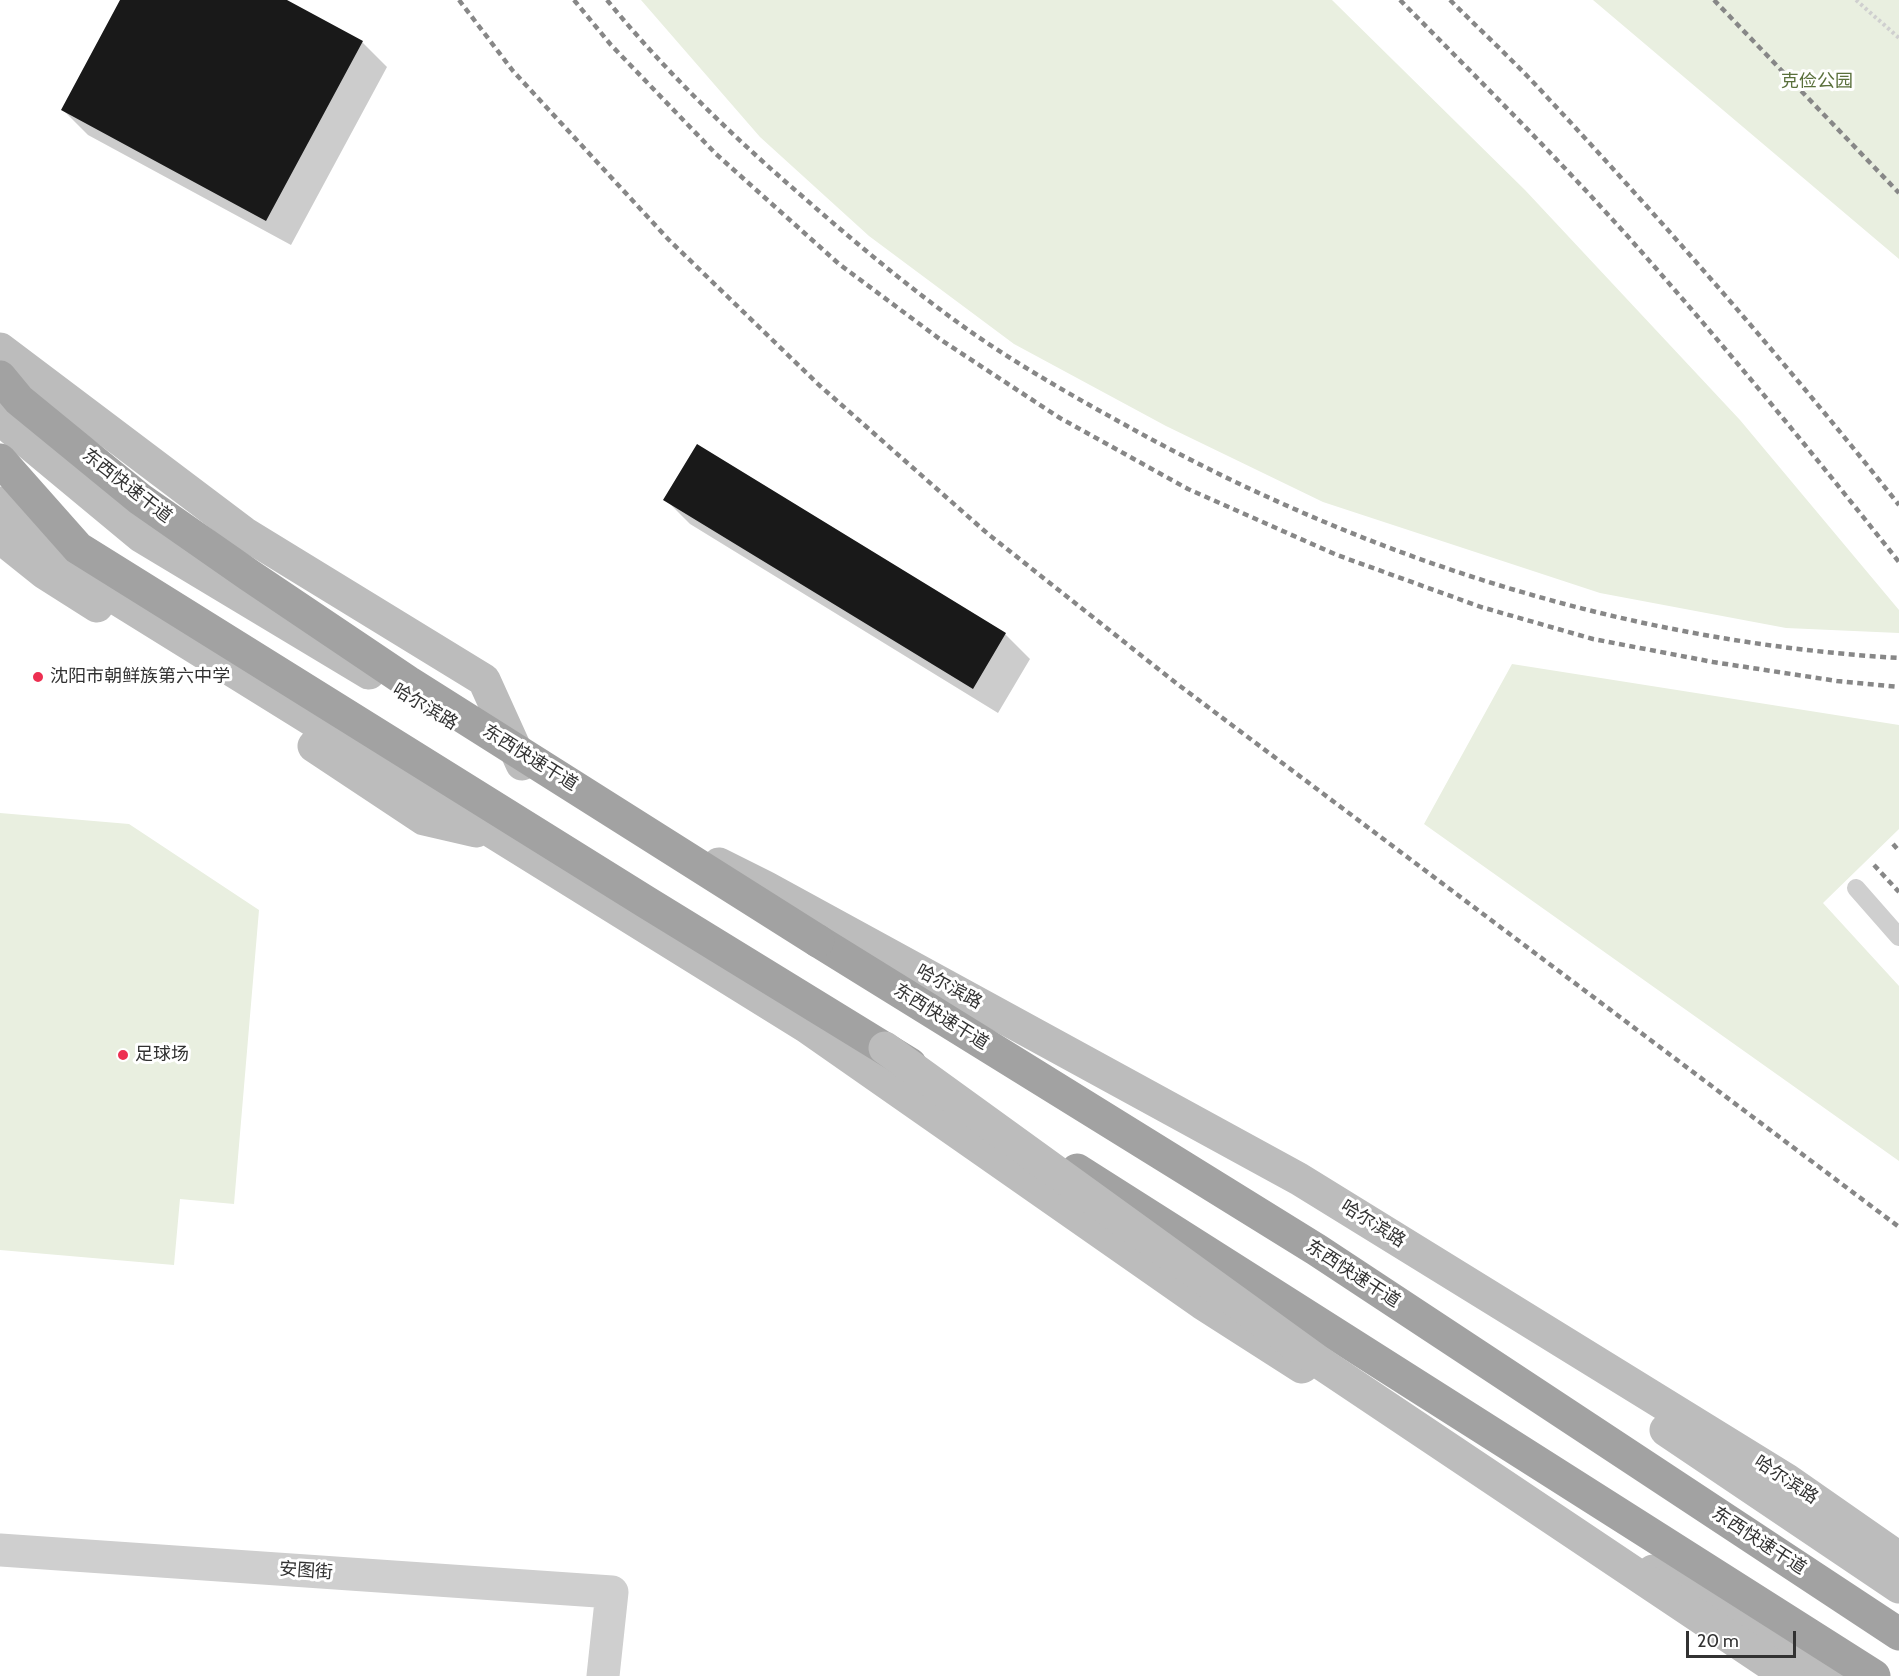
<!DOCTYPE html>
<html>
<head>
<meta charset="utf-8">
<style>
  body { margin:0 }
  #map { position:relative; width:1899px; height:1676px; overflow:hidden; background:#fff; font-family:Cabin,sans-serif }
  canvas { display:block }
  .scale { position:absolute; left:1686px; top:1631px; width:110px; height:27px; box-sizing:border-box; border:3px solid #323232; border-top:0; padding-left:8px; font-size:18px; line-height:21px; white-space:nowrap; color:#323232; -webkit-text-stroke:4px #fff; paint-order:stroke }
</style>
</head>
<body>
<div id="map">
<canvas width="1899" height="1676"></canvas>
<div class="scale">20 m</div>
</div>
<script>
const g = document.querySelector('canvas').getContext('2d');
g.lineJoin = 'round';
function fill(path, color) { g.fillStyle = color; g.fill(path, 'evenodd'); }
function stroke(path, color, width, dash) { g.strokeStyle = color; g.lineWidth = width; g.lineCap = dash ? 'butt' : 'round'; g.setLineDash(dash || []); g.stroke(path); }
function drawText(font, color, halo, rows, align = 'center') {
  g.font = font + ' Cabin,"Noto Sans SC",sans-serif'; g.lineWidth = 6; g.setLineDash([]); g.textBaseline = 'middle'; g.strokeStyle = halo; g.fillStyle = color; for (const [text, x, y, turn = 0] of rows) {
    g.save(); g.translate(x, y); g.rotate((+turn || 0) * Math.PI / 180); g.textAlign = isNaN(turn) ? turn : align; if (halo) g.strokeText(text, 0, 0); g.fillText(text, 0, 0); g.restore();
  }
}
const green = new Path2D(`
  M641 0H1332L1525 190 1740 420 1899 610V633L1786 628 1600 593 1323 502 1166 426 1014 344 869 236 760 137Z
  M1593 0H1899V259Z
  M1512 664 1899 725V829L1823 903 1899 986V1161L1424 824Z
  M0 813 129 824 259 910 234 1204 180 1199 174 1265 0 1250Z`);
const shadow = new Path2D(`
  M122 0H284L362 42 387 67 291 245 88 135 63 110Z
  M698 446 1005 634 1030 659 998 713 690 524 665 499Z`);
const building = new Path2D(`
  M120 0H287L363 41 266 221 61 110Z
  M697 444 1006 633 973 689 663 500Z`);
const path = new Path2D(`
  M1856 0 1899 38`);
const service = new Path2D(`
  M1856 888 1899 937`);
const minor = new Path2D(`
  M0 1550 612 1592 603 1676`);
const secondary = new Path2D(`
  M0 349 244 533 484 680 522 764
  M0 419 141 536 369 673
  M0 503 114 597 807 1027 1202 1303 1302 1367
  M0 537 45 573 97 606
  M314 746 424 819 476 831
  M719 864 765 887 1299 1179 1787 1480 1899 1558
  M1666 1430 1899 1587
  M1653 1571 1737 1616 1827 1676`);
const trunk = new Path2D(`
  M0 460 78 548 646 902 910 1064
  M818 941 1317 1250 1899 1634
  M1077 1170 1874 1676`);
const rail = new Path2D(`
  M459 0 513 71 669 240 819 385 988 534 1176 683 1899 1227
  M574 0 611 45 716 154 839 264 941 340 1060 418 1188 489 1337 555 1481 607 1593 639 1713 662 1837 681 1899 687
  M607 0C665 71 732 136 802 196 851 239 900 280 953 319 1010 361 1076 398 1138 432 1374 561 1630 642 1899 658
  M1400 0C1486 87 1573 173 1653 265 1738 362 1819 461 1899 562
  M1450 0C1482 32 1516 63 1546 96 1669 228 1787 364 1899 505
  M1714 0 1899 193
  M1893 844 1899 851
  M1874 865 1899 892`);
const secondaryBridge = new Path2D(`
  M885 1048 1319 1362 1788 1676`);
const trunkBridge = new Path2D(`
  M0 377 19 400 140 499 249 575 408 682 818 941`);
const markers = [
  [38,677,6,"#ed2f51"],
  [123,1055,6,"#ed2f51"]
];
const parkNames = [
  ["克俭公园",1817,82]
];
const streetNames = [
  ["东西快速干道",127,486,38],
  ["哈尔滨路",425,707,31],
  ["东西快速干道",530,758,32],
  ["哈尔滨路",949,987,29],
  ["东西快速干道",941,1017,32],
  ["哈尔滨路",1373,1224,32],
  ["东西快速干道",1353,1274,33],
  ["哈尔滨路",1786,1480,33],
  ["东西快速干道",1759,1541,33],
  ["安图街",306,1571,4]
];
const poiNames = [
  ["沈阳市朝鲜族第六中学",50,677],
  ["足球场",135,1055]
];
fill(green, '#e9efe0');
fill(shadow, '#0003');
fill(building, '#191919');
stroke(path, '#cfcfcf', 4, [3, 3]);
stroke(service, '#cfcfcf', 18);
stroke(minor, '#cfcfcf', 33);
stroke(secondary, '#bcbcbc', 33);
stroke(trunk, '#a2a2a2', 33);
stroke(rail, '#878787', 4.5, [6, 4.5]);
stroke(secondaryBridge, '#bcbcbc', 33);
stroke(trunkBridge, '#a2a2a2', 33);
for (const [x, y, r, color] of markers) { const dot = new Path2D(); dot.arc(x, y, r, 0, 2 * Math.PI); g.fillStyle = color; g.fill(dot); stroke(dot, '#fff', 2); }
drawText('18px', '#5a703c', '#fff', parkNames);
drawText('18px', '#323232', '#fff', streetNames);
drawText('18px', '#323232', '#fff', poiNames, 'left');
</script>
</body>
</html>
